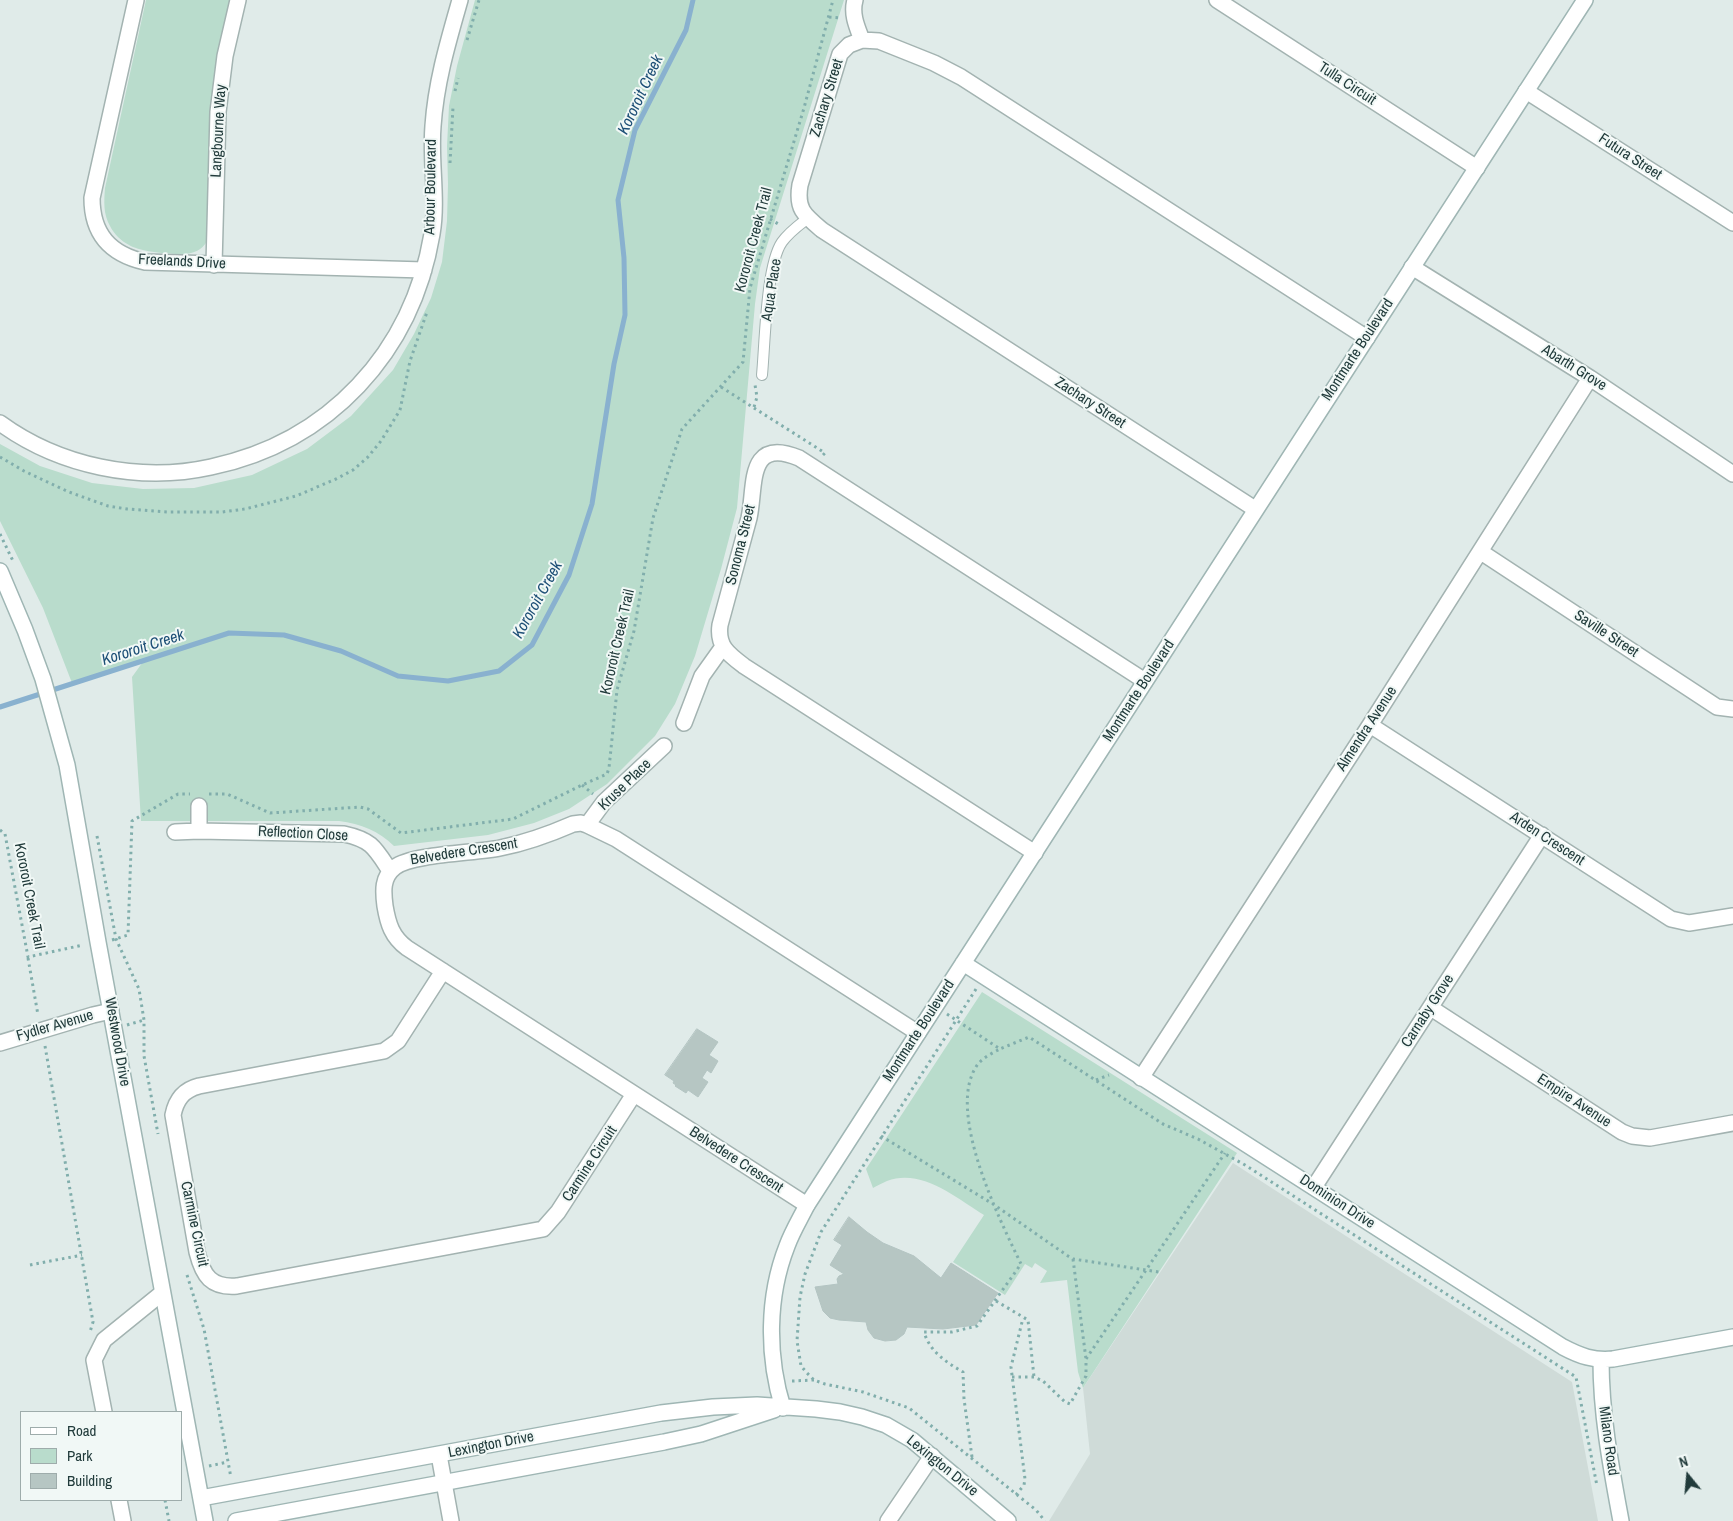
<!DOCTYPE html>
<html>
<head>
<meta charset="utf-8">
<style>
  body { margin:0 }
  #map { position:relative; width:1733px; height:1521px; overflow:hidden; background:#e0ebe9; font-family:"Archivo Narrow",sans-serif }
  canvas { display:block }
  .legend { position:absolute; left:20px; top:1411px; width:162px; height:90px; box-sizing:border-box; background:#f1f8f6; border:1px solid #9eacab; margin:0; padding:6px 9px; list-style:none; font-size:15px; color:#213b3b }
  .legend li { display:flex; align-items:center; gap:10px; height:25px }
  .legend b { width:25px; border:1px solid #9eacab }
  .north { position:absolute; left:1663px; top:1451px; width:50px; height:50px; -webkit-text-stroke:4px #f1f8f6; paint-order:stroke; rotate:343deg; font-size:14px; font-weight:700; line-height:20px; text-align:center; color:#213b3b }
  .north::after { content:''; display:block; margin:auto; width:18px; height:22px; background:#213b3b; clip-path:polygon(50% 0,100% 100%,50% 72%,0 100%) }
</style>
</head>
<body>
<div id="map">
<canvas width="1733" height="1521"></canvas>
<ul class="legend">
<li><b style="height:6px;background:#fff"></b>Road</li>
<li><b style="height:14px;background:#b9dccc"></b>Park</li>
<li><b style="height:14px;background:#b6c6c3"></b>Building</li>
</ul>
<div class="north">N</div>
</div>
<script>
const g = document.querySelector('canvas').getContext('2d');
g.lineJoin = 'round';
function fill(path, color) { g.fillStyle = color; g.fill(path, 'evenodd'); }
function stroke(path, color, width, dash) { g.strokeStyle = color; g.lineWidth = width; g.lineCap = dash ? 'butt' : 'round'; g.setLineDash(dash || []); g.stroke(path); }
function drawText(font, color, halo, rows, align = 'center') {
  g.font = font + ' "Archivo Narrow",sans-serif'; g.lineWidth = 4; g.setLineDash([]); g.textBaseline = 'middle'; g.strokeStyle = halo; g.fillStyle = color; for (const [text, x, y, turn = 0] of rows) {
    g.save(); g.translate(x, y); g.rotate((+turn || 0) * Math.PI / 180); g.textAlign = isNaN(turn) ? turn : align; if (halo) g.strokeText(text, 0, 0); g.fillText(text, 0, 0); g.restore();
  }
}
const built = new Path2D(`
  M1233 1163 1572 1382 1598 1521H1049L1090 1454 1083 1388Z`);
const green = new Path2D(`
  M146 0H232C211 77 208 156 209 235 207 245 200 251 191 253 178 256 140 252 129 245 121 241 114 234 110 226 103 214 104 201 105 188Z
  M475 0H844L760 268 755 304 737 508 721 569 695 656 675 704 655 736 607 784 569 809 534 823 488 835 394 846C379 831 361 824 339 821H141L132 677 145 659 72 683 43 608 0 521V444L40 466 92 483 143 489 194 488 252 475 307 449 351 416 393 370 414 334 431 298 442 262 447 221 448 184 447 146 449 106 457 66Z
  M982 992 1237 1153 1083 1388 1078 1372 1067 1280 1040 1283 1047 1271 1035 1263 1032 1268 1025 1264 1005 1295 953 1262 984 1215C956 1198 922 1168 887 1181 882 1183 877 1186 873 1188L866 1169Z`);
const stream = new Path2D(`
  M0 707 229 633 284 635 341 651 398 676 448 681 499 671 532 645 569 575 592 504 614 364 625 315 624 258 618 200 635 130 686 30 693 0`);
const building = new Path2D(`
  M697 1029 718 1042 709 1055 718 1061 711 1073 707 1070 702 1078 708 1082 698 1097 688 1090 686 1093 675 1086 676 1085 673 1083 674 1081 665 1075Z
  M849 1217 867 1232 883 1243 914 1256 941 1278 951 1263 998 1293 976 1325 943 1329 907 1327 904 1334 896 1340 885 1341 874 1338 868 1330 866 1322 839 1320 830 1318 823 1311 815 1287 838 1284 837 1279 839 1276 844 1274 830 1265 842 1245 834 1240Z`);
const path = new Path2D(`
  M829 17 841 18
  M467 40 479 0
  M455 91 458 78
  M450 163 453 107
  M770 219 780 225
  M721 387 825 453 822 456
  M754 407 757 397 755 385
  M0 457 24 471 69 492 108 506 127 509 168 512H222L245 509 296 496 336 479 353 470 367 458 381 441 400 410 410 361 427 312
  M0 534 13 561
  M582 785 593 794
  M209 794H227L270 813 360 807 368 809 401 833 513 819 582 785 607 774 609 768 617 690 634 631 653 518 682 429 743 362 750 288 804 108 833 0
  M0 830 5 834 28 957 83 945
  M97 836 116 939 139 989 144 1020V1056L158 1134
  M112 940 128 935 132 821 178 794H190
  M28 958 38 1015
  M976 989 821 1232 805 1274 800 1297 797 1341 801 1366 807 1373 814 1380 825 1384 863 1392 909 1408 1036 1510 1045 1521
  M947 1014 1000 1049 1029 1037 1163 1124 1198 1139 1245 1165 1576 1377 1597 1486
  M127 1025 144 1020
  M45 1046 93 1322 90 1332
  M1096 1080 1109 1075
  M881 1136 993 1204 1068 1256 1073 1259 1159 1272
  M1073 1259 1086 1359
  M30 1265 82 1255
  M187 1275 204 1329 231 1478
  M996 1301 1028 1320 1034 1377
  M1012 1377H1034L1043 1381 1065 1402 1070 1404 1086 1376V1359L1225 1153
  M792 1381 814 1380
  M972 1457 964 1399 963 1372C946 1362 930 1352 924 1332H952L977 1326 1021 1264C1000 1220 944 1109 978 1064 983 1058 992 1053 1000 1049
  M209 1466 228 1462
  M1016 1495 1024 1485 1025 1479 1011 1367 1023 1318
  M165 1500 169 1521`);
const lane = new Path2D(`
  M762 375C765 344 766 265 782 242 789 232 799 225 808 218`);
const street = new Path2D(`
  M136 0 92 198C92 234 110 254 145 262L424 270
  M855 0C851 14 857 27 862 40
  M1217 0 1477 168
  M1526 91 1733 223
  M214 265 218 112 225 56 238 0
  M1412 267 1590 378 1733 474
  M0 423C59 466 139 483 211 467 329 442 412 353 432 234 438 199 430 161 433 126 436 82 448 42 460 0
  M1255 509 822 230C804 215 796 209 800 185L840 54 849 45 862 40 879 41 934 63 961 77 1367 338
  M1481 552 1717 707 1733 709
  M684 723 702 676 722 648
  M1370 725 1671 919 1689 923 1733 916
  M587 825 604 802 664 746
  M199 831 344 834C372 840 375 848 390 871
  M175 832 199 831V806
  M1035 853 744 666C728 654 717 646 720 625L749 518C756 487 746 436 799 458L1145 681
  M443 971 398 1041 384 1051 199 1086C183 1090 176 1100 173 1115L197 1252C203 1276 211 1288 237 1286L543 1229 558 1212 634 1094
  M1431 1008 1622 1132 1632 1136 1650 1138 1733 1123
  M0 1043 93 1015 111 1011
  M1141 1078 1370 725 1590 378
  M1314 1187 1542 835
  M807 1205 407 948C392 937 388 924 385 906 383 891 382 877 395 867 412 854 476 853 500 848 525 843 550 834 573 824L581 823 587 825 616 839 918 1033
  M104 1412 94 1360 104 1340 162 1293
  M439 1455 451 1521
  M119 1500 123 1521
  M888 1521 932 1456`);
const secondary = new Path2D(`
  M0 571 25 630 43 679 67 765 98 942 205 1521
  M963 963 1563 1347C1580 1356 1594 1361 1613 1359L1733 1337
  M1601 1360C1601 1415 1611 1467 1621 1521
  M783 1408C767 1356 767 1297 787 1246 792 1232 800 1219 807 1205L1585 0
  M201 1498 661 1413 713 1407 757 1405 816 1409 840 1412 862 1417 886 1425 912 1440 1008 1521
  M236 1521 664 1442 701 1434 774 1410`);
const streetNames = [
  ["Tulla Circuit",1347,84,33],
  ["Zachary Street",827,98,-73],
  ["Langbourne Way",219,131,-87],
  ["Futura Street",1630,157,33],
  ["Arbour Boulevard",431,187,-89],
  ["Kororoit Creek Trail",754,240,-75],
  ["Freelands Drive",182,262,3],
  ["Aqua Place",772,290,-81],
  ["Montmarte Boulevard",1358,350,-57],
  ["Abarth Grove",1574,368,32],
  ["Zachary Street",1090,403,33],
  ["Sonoma Street",741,545,-76],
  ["Saville Street",1606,634,33],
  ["Kororoit Creek Trail",618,642,-77],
  ["Montmarte Boulevard",1139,691,-57],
  ["Almendra Avenue",1367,729,-57],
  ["Kruse Place",625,785,-44],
  ["Reflection Close",303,834,3],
  ["Arden Crescent",1547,839,33],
  ["Belvedere Crescent",464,852,-9],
  ["Kororoit Creek Trail",29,896,79],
  ["Carnaby Grove",1428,1011,-57],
  ["Fydler Avenue",55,1026,-16],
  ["Montmarte Boulevard",919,1031,-57],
  ["Westwood Drive",117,1042,80],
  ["Empire Avenue",1574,1101,33],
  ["Belvedere Crescent",736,1160,33],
  ["Carmine Circuit",590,1164,-57],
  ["Dominion Drive",1337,1202,33],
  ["Carmine Circuit",194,1224,78],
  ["Milano Road",1608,1441,82],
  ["Lexington Drive",491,1445,-11],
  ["Lexington Drive",942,1466,39]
];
const waterNames = [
  ["Kororoit Creek",641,95,-65],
  ["Kororoit Creek",538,600,-61],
  ["Kororoit Creek",143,648,-18]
];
fill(built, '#cfdbd8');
fill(green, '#b9dccc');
stroke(stream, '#89b1cf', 5);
fill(building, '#b6c6c3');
stroke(building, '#b3c4c2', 1);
stroke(lane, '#a3b3b1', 12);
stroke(street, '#a3b3b1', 18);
stroke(secondary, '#9fb6b4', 18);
stroke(path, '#81aeac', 3, [2.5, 4]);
stroke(lane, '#fff', 10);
stroke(street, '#fff', 15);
stroke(secondary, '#fff', 15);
drawText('15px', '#213b3b', '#f1f8f6', streetNames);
drawText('italic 16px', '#1d4f76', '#f1f8f6', waterNames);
</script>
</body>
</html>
